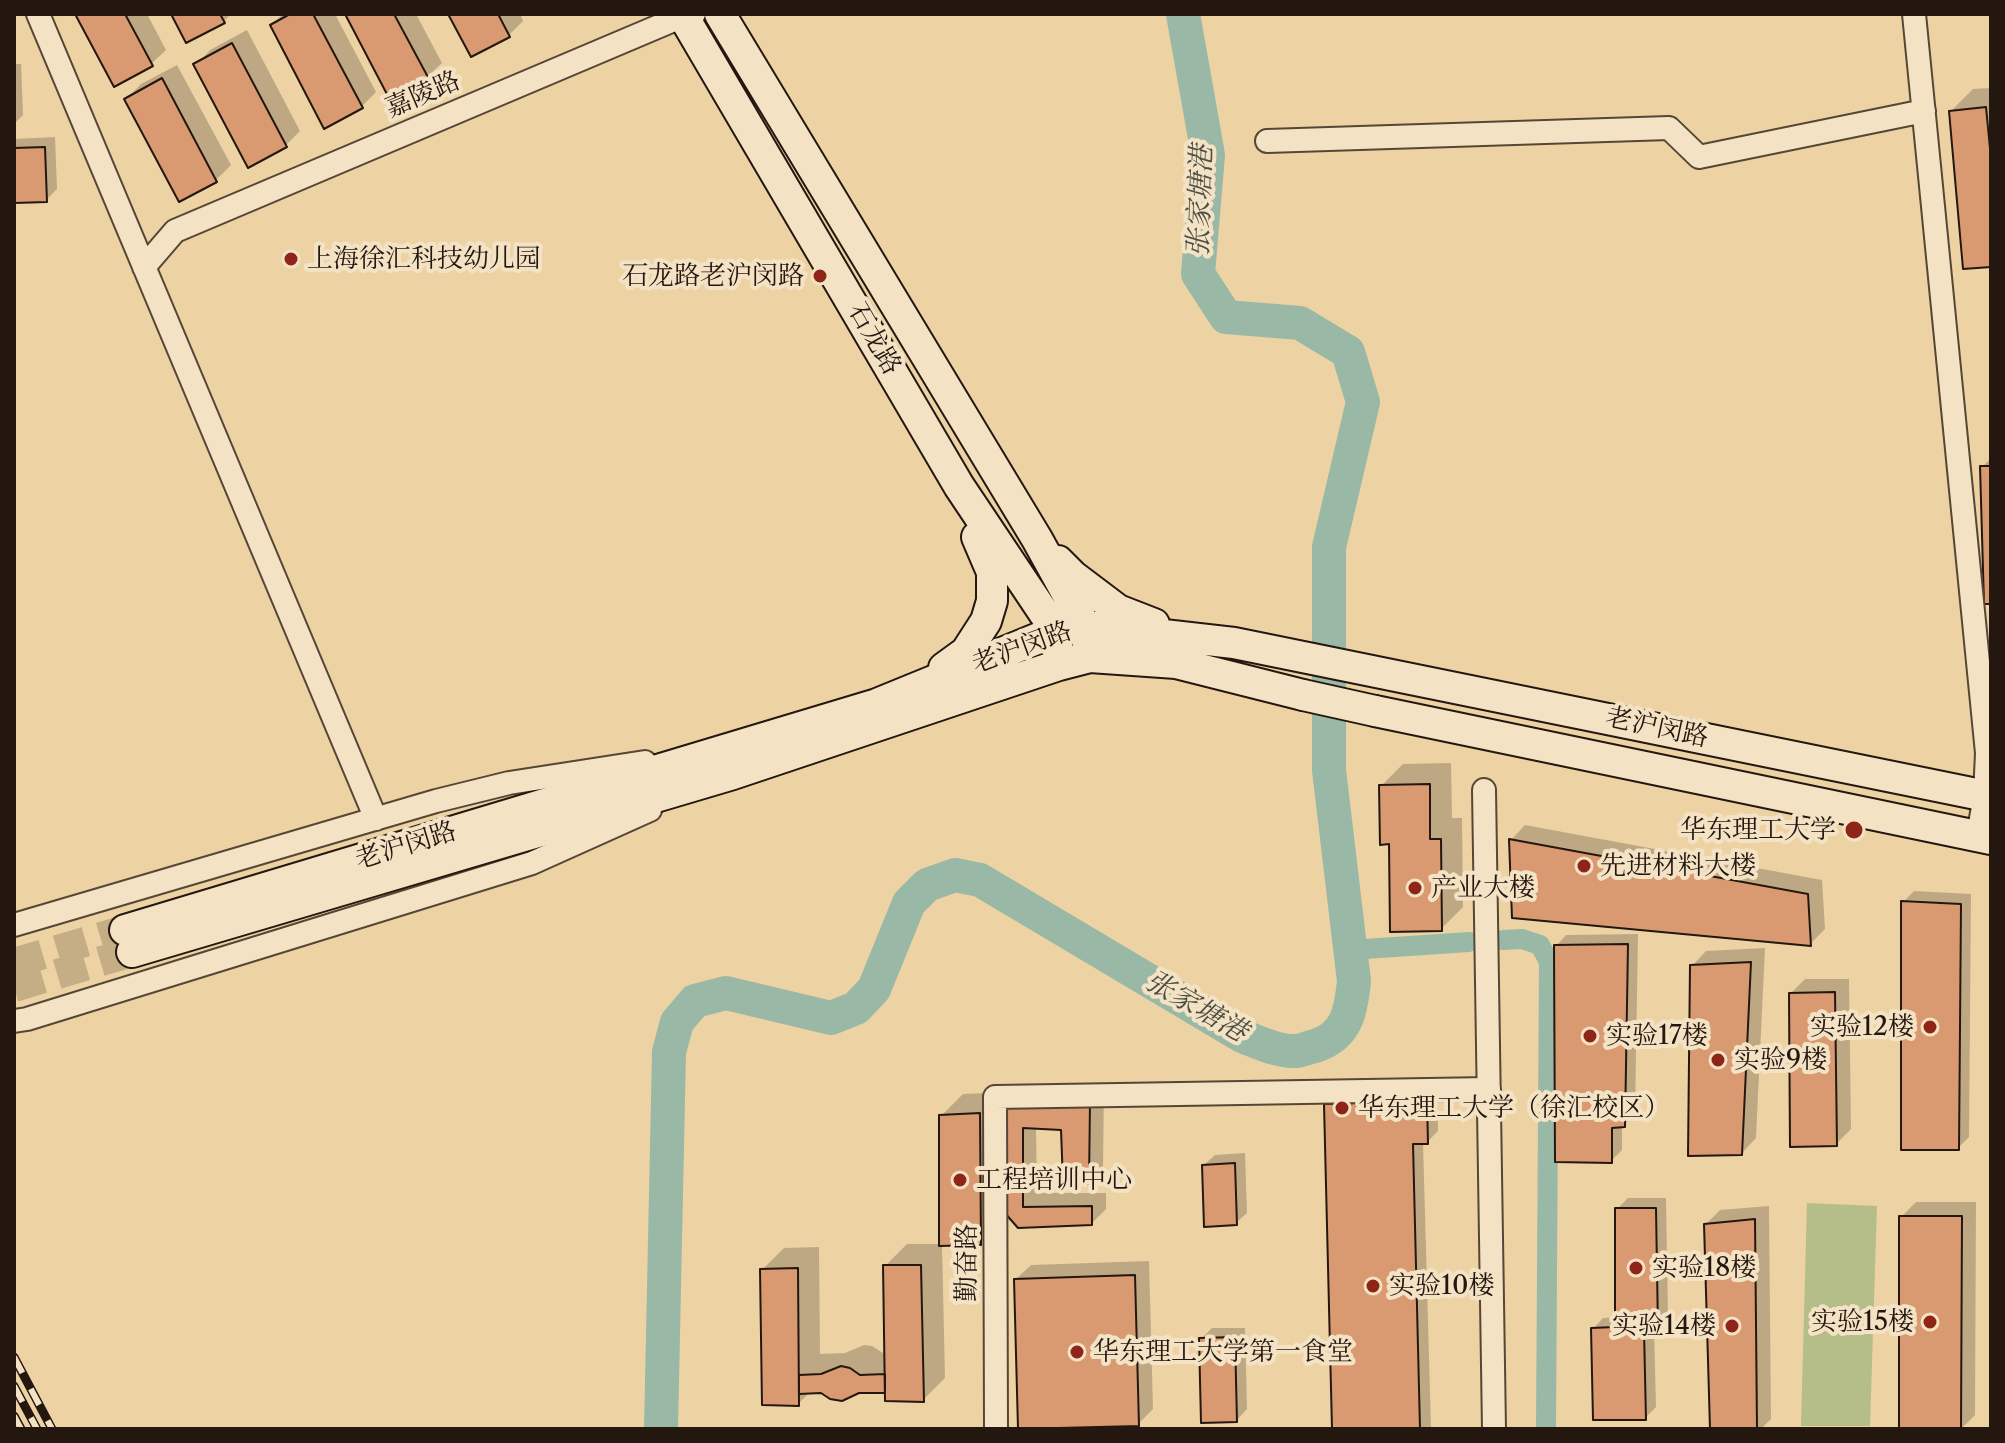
<!DOCTYPE html>
<html>
<head>
<meta charset="utf-8">
<style>
  body { margin:0 }
  #map { position:relative; width:2005px; height:1443px; overflow:hidden; background:#edd3a4; font-family:"Libre Caslon Text",serif }
  canvas { display:block }
  .frame { position:absolute; inset:0; border:16px solid #241710; pointer-events:none }
</style>
</head>
<body>
<div id="map">
<canvas width="2005" height="1443"></canvas>
<div class="frame"></div>
</div>
<script>
const g = document.querySelector('canvas').getContext('2d');
g.lineJoin = 'round';
function fill(path, color) { g.fillStyle = color; g.fill(path, 'evenodd'); }
function stroke(path, color, width, dash) { g.strokeStyle = color; g.lineWidth = width; g.lineCap = dash ? 'butt' : 'round'; g.setLineDash(dash || []); g.stroke(path); }
function drawText(font, color, halo, rows, align = 'center') {
  g.font = font + ' "Libre Caslon Text","Noto Serif SC",serif'; g.lineWidth = 8; g.setLineDash([]); g.textBaseline = 'middle'; g.strokeStyle = halo; g.fillStyle = color; for (const [text, x, y, turn = 0] of rows) {
    g.save(); g.translate(x, y); g.rotate((+turn || 0) * Math.PI / 180); g.textAlign = isNaN(turn) ? turn : align; if (halo) g.strokeText(text, 0, 0); g.fillText(text, 0, 0); g.restore();
  }
}
const green = new Path2D(`
  M1807 1203 1877 1206 1870 1426H1801Z`);
const shadow = new Path2D(`
  M78 14H147L166 50 151 64Z
  M173 14H231L224 21Z
  M283 14H335L376 92 362 106 272 25Z
  M347 14H416L442 63 427 77Z
  M450 14H520L523 21 509 35Z
  M247 30 300 131 286 145 196 65 210 50Z
  M14 64H21L23 115 14 124Z
  M177 65 231 165 216 180 179 200 126 99 141 84Z
  M1991 88V265L1951 111 1973 89Z
  M55 137 57 189 46 200 14 201V139Z
  M1991 458V602L1982 467Z
  M1451 763 1452 818H1462L1463 907 1441 929 1391 842 1381 786 1403 764Z
  M1525 825 1822 880 1825 929 1810 944 1511 840Z
  M1914 891 1971 894 1969 1137 1958 1148 1903 902Z
  M1638 934 1635 1114 1622 1125V1150L1611 1161 1556 946 1566 935Z
  M1765 948 1756 1138 1742 1153 1692 966 1706 951Z
  M1805 979H1849L1851 1129 1836 1144 1790 994Z
  M1104 1088 1103 1167 1088 1182 1063 1128 1036 1127 1037 1193H1106V1209L1092 1223 1002 1208V1221L980 1243 942 1244 945 1378 923 1400 887 1391H811L798 1404 762 1270 784 1248 819 1247 820 1354 845 1353 864 1345 872 1346 883 1353H886L885 1266 907 1244H941V1116L963 1094Z
  M1437 1091 1438 1131 1427 1142H1423L1431 1429H1334L1326 1105 1336 1094Z
  M1245 1153 1247 1213 1236 1223 1204 1165 1215 1155Z
  M1628 1198H1666L1668 1317 1657 1328H1654L1656 1407 1645 1418 1593 1329 1603 1318 1617 1317V1209Z
  M1916 1202H1976L1975 1415 1961 1429H1901V1217Z
  M1769 1206 1771 1419 1761 1429H1712L1706 1224 1720 1210Z
  M1149 1261 1153 1409 1138 1424 1016 1279 1031 1265Z
  M1212 1328H1245L1247 1409 1237 1420 1201 1339Z`);
const canal = new Path2D(`
  M1503 940 1522 939 1540 945 1549 962 1546 1429
  M1350 950 1469 942`);
const river = new Path2D(`
  M661 1429 669 1052 677 1022 695 1001 726 993 831 1018 856 1008 874 989 909 903 927 885 955 875 980 880 1242 1036C1258 1042 1278 1052 1296 1051 1302 1051 1309 1047 1315 1046 1347 1036 1351 1011 1354 981L1329 770V547L1363 402 1348 352 1300 323 1226 317 1198 274 1208 155 1183 14`);
const building = new Path2D(`
  M75 14H125L153 66 114 87Z
  M171 14H220L225 23 186 43Z
  M290 14H313L363 108 324 129 270 25Z
  M345 14H394L429 79 390 100Z
  M448 14H498L510 37 471 57Z
  M232 43 287 147 248 168 193 64Z
  M162 78 217 182 179 202 124 99Z
  M1986 107 1991 159V267L1963 269 1949 111Z
  M45 147 47 202 14 203V148Z
  M1980 466H1991V604H1984Z
  M1430 784V839H1441L1442 931 1390 932 1389 844 1380 845 1379 785Z
  M1509 839 1808 894 1811 946 1512 918Z
  M1901 901 1961 904 1959 1150H1901Z
  M1628 944 1625 1127 1612 1128V1163L1555 1162 1554 945Z
  M1751 962 1742 1155 1688 1156 1690 965Z
  M1835 992 1837 1146 1790 1147 1789 993Z
  M1427 1101 1428 1144H1413L1420 1429H1332L1324 1104Z
  M1008 1102H1090L1089 1184 1063 1182 1061 1130 1023 1128V1207L1092 1206V1225L1018 1228 1004 1212 1001 1112Z
  M980 1113 981 1245 939 1246V1115Z
  M1235 1163 1237 1225 1204 1227 1202 1165Z
  M1615 1208H1656L1658 1330H1644L1646 1420H1593L1591 1328 1615 1327Z
  M1899 1216H1962L1961 1429H1899Z
  M1755 1219 1757 1429H1710L1704 1224Z
  M883 1265H921L924 1402 885 1401Z
  M798 1268 799 1406 762 1405 760 1269Z
  M1135 1275 1139 1426 1018 1429 1014 1279Z
  M1235 1337 1237 1422 1201 1423 1199 1338Z
  M841 1366 850 1368 860 1375 885 1374V1393H859L842 1401 830 1399 821 1393 799 1394V1375L821 1374Z`);
const secondaryTunnel = new Path2D(`
  M14 963 125 930
  M14 987 132 952`);
const minor = new Path2D(`
  M38 14 376 819
  M1914 14 1987 753 1985 795 1978 836
  M1267 141 1669 128 1699 157 1924 111
  M144 267 175 231 683 16 694 14
  M1484 790 1494 1429
  M14 925 436 801 509 783 645 762
  M14 1021 27 1019 532 863 650 810
  M996 1429 995 1097 1489 1089`);
const secondary = new Path2D(`
  M682 14 959 486 1056 631 1058 651
  M720 14 1037 539 1085 626 1088 644
  M1058 561 1073 576 1118 610 1154 624
  M944 668 966 652 986 621 992 601V572L977 537
  M1375 711 1991 839
  M125 930 877 704 1056 631 1085 626 1234 643 1991 797
  M132 952 733 774 1059 665 1090 657 1176 663 1303 695`);
const rail = new Path2D(`
  M14 1357 52 1429
  M14 1386 37 1429
  M14 1416 21 1429`);
const secondaryBridge = new Path2D(`
  M1303 695 1375 711`);
const markers = [
  [291,259,8,"#8f2418"],
  [820,276,8,"#8f2418"],
  [1854,830,10,"#8f2418"],
  [1584,866,8,"#8f2418"],
  [1415,888,8,"#8f2418"],
  [1930,1027,8,"#8f2418"],
  [1590,1036,8,"#8f2418"],
  [1718,1060,8,"#8f2418"],
  [1342,1108,8,"#8f2418"],
  [960,1180,8,"#8f2418"],
  [1636,1268,8,"#8f2418"],
  [1373,1286,8,"#8f2418"],
  [1930,1322,8,"#8f2418"],
  [1732,1326,8,"#8f2418"],
  [1077,1352,8,"#8f2418"]
];
const streetNames = [
  ["嘉陵路",423,95,-23],
  ["石龙路",874,339,60],
  ["老沪闵路",1022,648,-20],
  ["老沪闵路",1657,728,12],
  ["老沪闵路",406,846,-17],
  ["勤奋路",967,1263,-90]
];
const poiNames = [
  ["上海徐汇科技幼儿园",307,259],
  ["石龙路老沪闵路",804,276,"right"],
  ["华东理工大学",1836,830,"right"],
  ["先进材料大楼",1600,866],
  ["产业大楼",1431,888],
  ["实验12楼",1914,1027,"right"],
  ["实验17楼",1606,1036],
  ["实验9楼",1734,1060],
  ["华东理工大学（徐汇校区）",1358,1108],
  ["工程培训中心",976,1180],
  ["实验18楼",1652,1268],
  ["实验10楼",1389,1286],
  ["实验15楼",1914,1322,"right"],
  ["实验14楼",1716,1326,"right"],
  ["华东理工大学第一食堂",1093,1352]
];
const waterNames = [
  ["张家塘港",1201,201,-88],
  ["张家塘港",1196,1007,30]
];
fill(green, '#b5bd88');
fill(shadow, '#0003');
stroke(canal, '#99b8a5', 20);
stroke(river, '#99b8a5', 34);
fill(building, '#d99a72');
stroke(building, '#241710', 2);
stroke(secondaryTunnel, '#c5ad86', 30, [30, 15]);
stroke(minor, '#564635', 26);
stroke(secondary, '#241710', 34);
stroke(minor, '#f3e2c4', 22);
stroke(secondary, '#f3e2c4', 30);
stroke(rail, '#241710', 9);
stroke(rail, '#f3e2c4', 6, [18]);
stroke(secondaryBridge, '#241710', 34, []);
stroke(secondaryBridge, '#f3e2c4', 30);
for (const [x, y, r, color] of markers) { const dot = new Path2D(); dot.arc(x, y, r, 0, 2 * Math.PI); g.fillStyle = color; g.fill(dot); stroke(dot, '#f3e2c4', 3); }
drawText('26px', '#241710', '#f3e2c4', streetNames);
drawText('26px', '#241710', '#f3e2c4', poiNames, 'left');
drawText('italic 28px', '#4d4f44', '#f3e2c4', waterNames);
</script>
</body>
</html>
